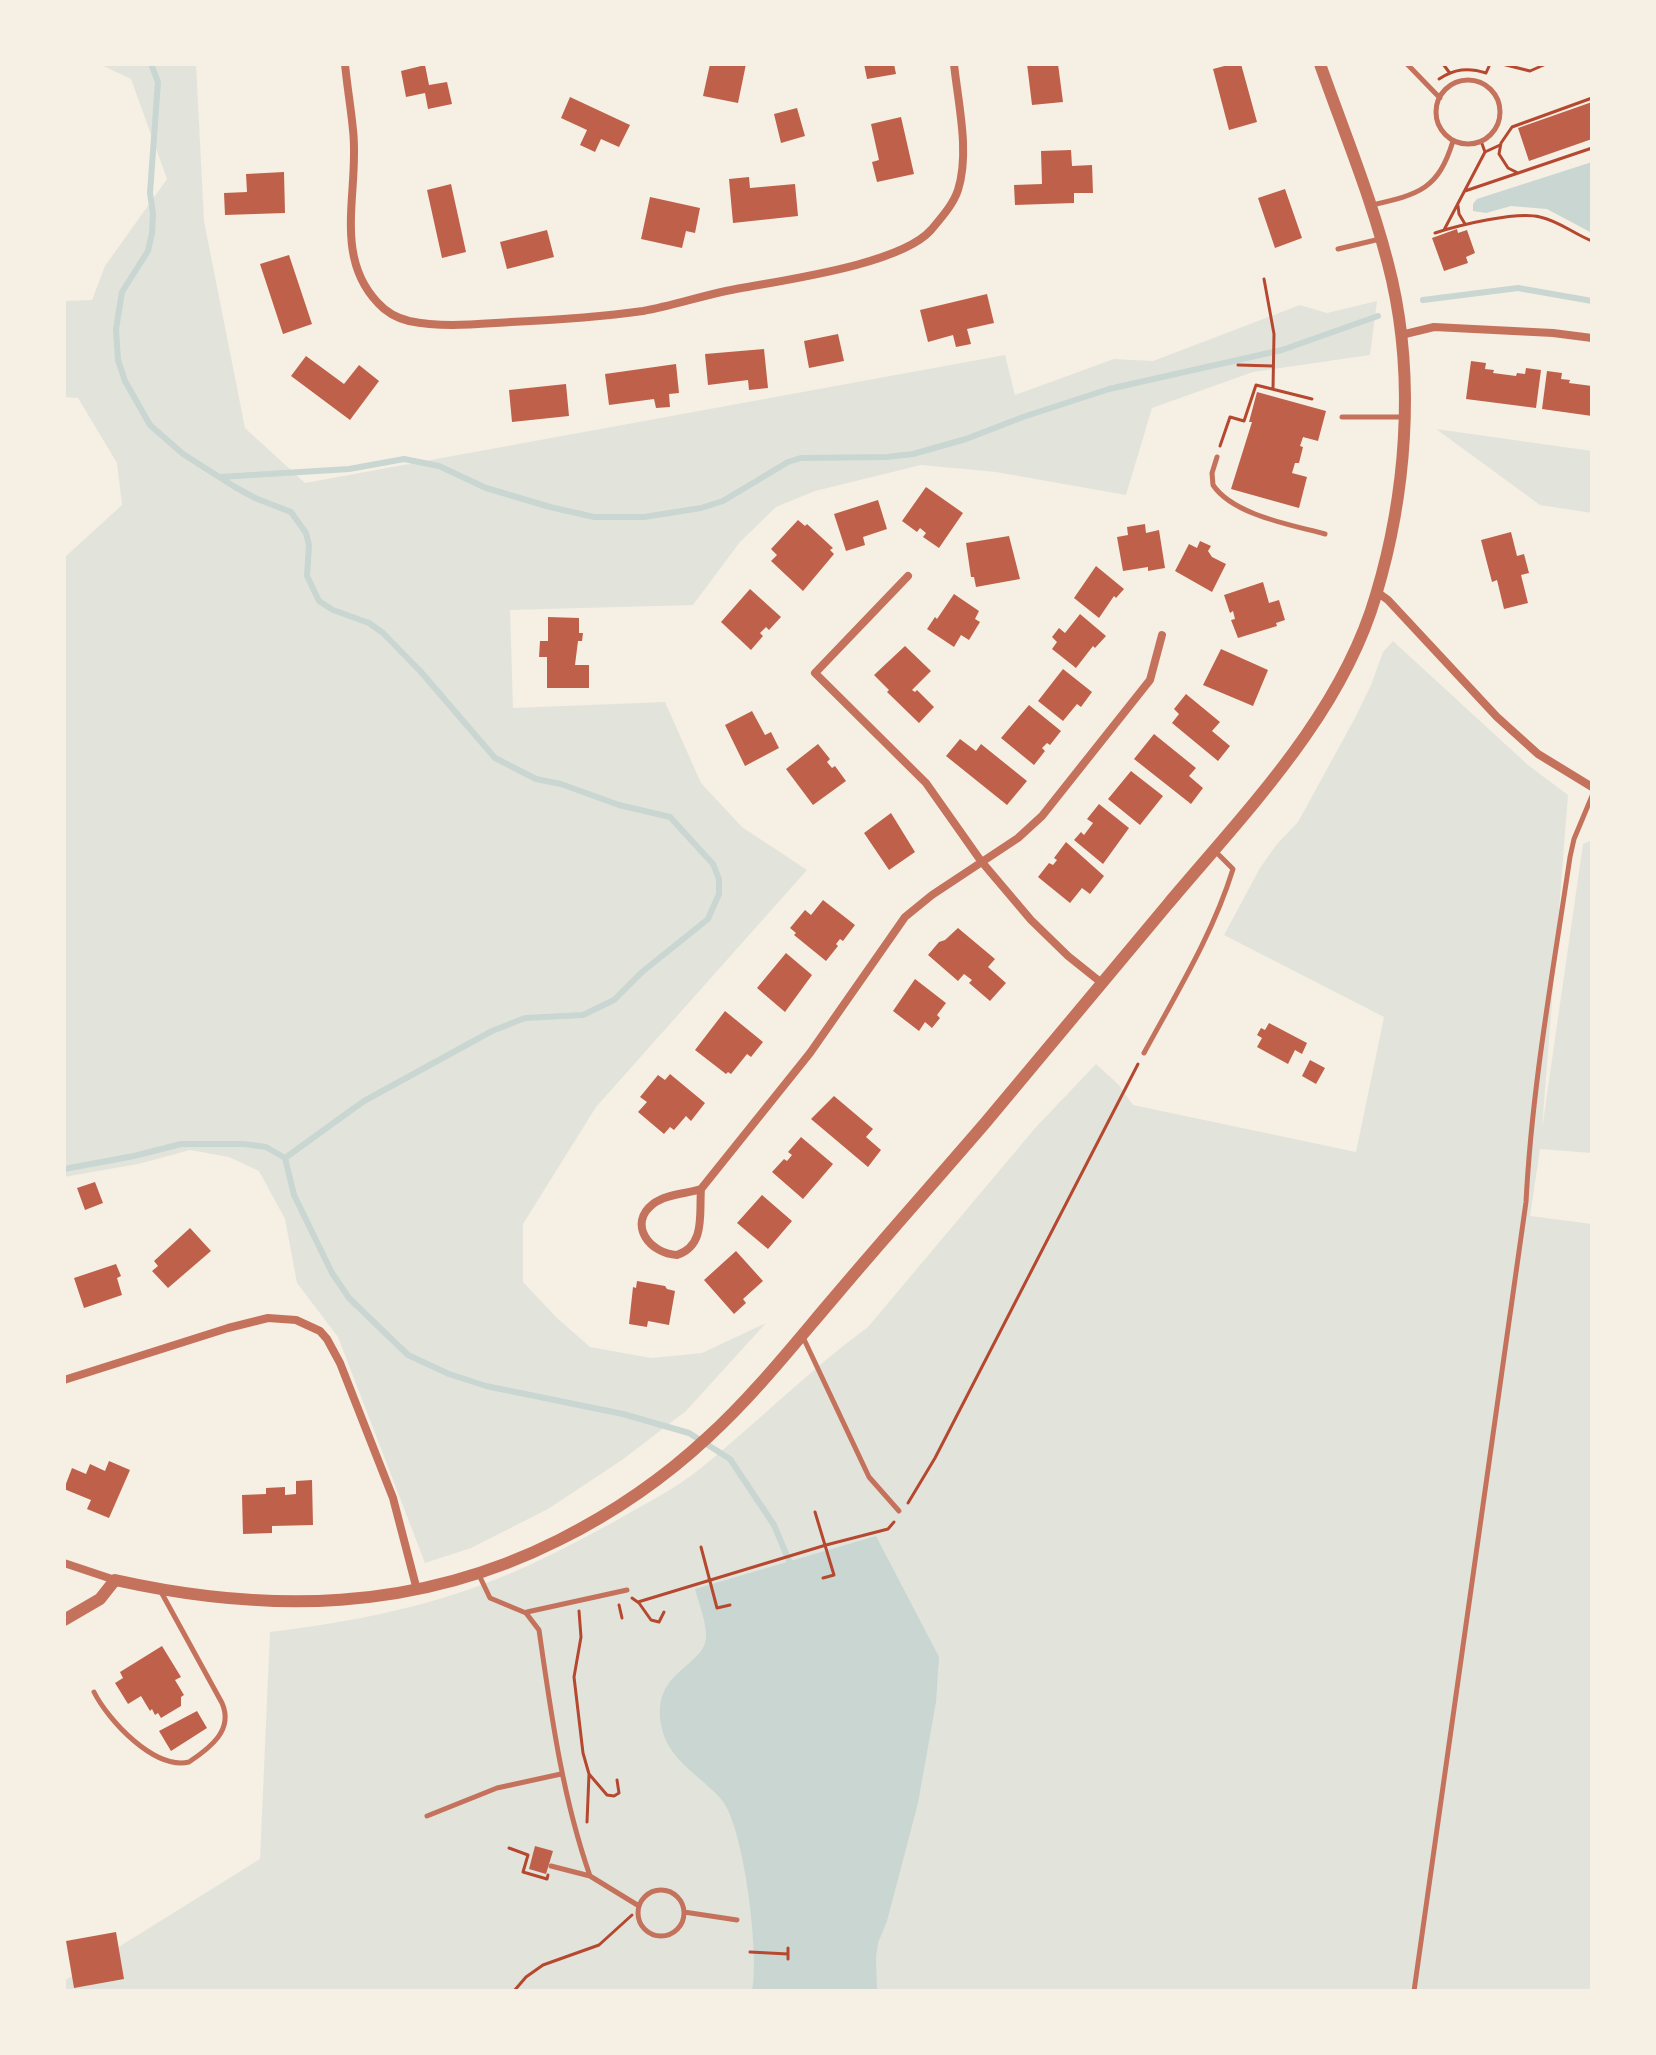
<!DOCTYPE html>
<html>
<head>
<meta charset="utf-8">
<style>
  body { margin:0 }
  #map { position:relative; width:1656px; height:2055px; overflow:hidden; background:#f6efe4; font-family:"Asap Condensed",sans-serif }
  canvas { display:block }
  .frame { position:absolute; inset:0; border:66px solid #f6efe4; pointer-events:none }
</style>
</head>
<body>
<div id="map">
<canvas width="1656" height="2055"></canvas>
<div class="frame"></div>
</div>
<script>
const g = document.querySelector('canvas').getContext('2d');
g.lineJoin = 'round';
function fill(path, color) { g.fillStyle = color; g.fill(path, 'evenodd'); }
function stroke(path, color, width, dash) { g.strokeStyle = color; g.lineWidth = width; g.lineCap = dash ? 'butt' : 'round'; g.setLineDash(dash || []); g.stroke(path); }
const green = new Path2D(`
  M99 64H196L204 221 245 428 305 483 1005 355 1015 395 1114 359 1153 361 1300 305 1327 313 1377 301 1370 355 1253 372 1152 408 1126 495 996 472 921 465 815 491 776 507 740 542 693 605 510 610 513 708 665 702 701 783 742 827 807 870 596 1107 523 1224V1282L557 1318 590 1347 651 1358 702 1353 766 1323 686 1411 622 1460 548 1509 471 1548 425 1563 338 1337 297 1283 285 1219 259 1171 229 1157 190 1150 138 1164 64 1177V558L122 505 117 463 78 398 64 397V301L92 300 105 266 167 179 131 79Z
  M1436 429 1592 451V513L1540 505Z
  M1393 641 1528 765 1568 795 1542 1129 1583 844 1592 840V1153L1540 1149 1530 1216 1592 1224V1991H64V1981L260 1859 270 1632C345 1623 424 1608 494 1580 538 1563 578 1541 619 1519 648 1502 675 1489 701 1468 758 1422 809 1370 868 1327L1036 1127 1096 1064 1118 1084 1133 1105 1356 1152 1384 1017 1224 935 1260 868 1277 844 1298 822 1356 716 1371 685 1383 652Z`);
const water = new Path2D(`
  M1592 162V233L1547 209 1511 206 1486 213 1473 211V204L1477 199Z
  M876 1536 939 1657 936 1702 918 1803 887 1921 878 1943 876 1957 877 1991H752C760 1958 744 1824 721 1799 700 1775 666 1759 661 1724 652 1669 706 1667 706 1636 706 1621 699 1604 695 1589Z`);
const stream = new Path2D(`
  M151 64 158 82 150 193 153 214 152 233 148 251 122 292 116 329 118 360 125 381 150 425 183 454 235 487 255 498 291 512 306 533 309 545 307 576 319 601 333 610 369 623 383 633 421 672 495 758 536 779 561 784 619 805 670 817 713 864 719 879V894L708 919 642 972 614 1000 583 1015 525 1018 492 1031 364 1101 285 1158
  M1423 300 1518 288 1592 301
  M220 477 349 469 404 459 439 466 486 488 550 507 594 517H644L701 508 723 501 788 462 801 458 887 457 913 454 966 439 1023 417 1109 389 1282 350 1378 316
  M285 1158 294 1195 332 1273 349 1298 408 1355 449 1374 486 1386 623 1414 689 1433 730 1459 774 1525 792 1568
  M64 1169 134 1156 181 1144H244L266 1147 285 1158`);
const building = new Path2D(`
  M710 64H746L738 103 703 96Z
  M864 64H894L896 74 867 79Z
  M1027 64H1058L1063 102 1032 105Z
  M1232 64H1241L1257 122 1229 130 1213 69Z
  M425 65 429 85 447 82 452 104 428 109 425 93 406 97 401 71Z
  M570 97 630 125 619 147 601 139 595 152 580 145 587 130 561 118Z
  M1592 102V139L1529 161 1518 128Z
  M797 108 805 136 781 143 774 114Z
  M901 117 914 174 877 182 872 162 879 160 871 124Z
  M1071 150 1072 166 1092 165 1093 193H1074V203L1015 205 1014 185 1042 184 1041 151Z
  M284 172 285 213 225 215 224 193 247 192 246 174Z
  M749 177 750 188 795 184 798 216 733 223 729 179Z
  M451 184 466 252 442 258 427 190Z
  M1285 189 1302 238 1275 248 1258 198Z
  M650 197 700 208 695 233 686 231 682 248 641 239Z
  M1457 229 1458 233 1467 230 1475 253 1466 257 1468 263 1444 271 1432 238Z
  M547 230 554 257 507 269 500 242Z
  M289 255 312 324 283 334 260 264Z
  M987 294 994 323 967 329 971 344 956 347 953 335 928 342 920 310Z
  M838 334 844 361 809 368 804 341Z
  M764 349 768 388 749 390 748 380 708 385 705 354Z
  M306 356 344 384 359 365 379 381 350 420 291 376Z
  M1471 361 1486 363 1485 369 1494 370 1493 373 1516 376 1517 373 1525 374 1526 368 1541 370 1536 408 1466 399Z
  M676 364 679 393 669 394 670 407 656 408 654 399 609 405 605 374Z
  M1547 371 1562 373 1561 379 1570 380 1569 383 1592 386V416L1542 409Z
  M566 384 569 416 512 422 509 390Z
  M1257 392 1326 411 1318 441 1303 437 1300 446 1303 447 1299 463H1295L1292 473 1307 477 1299 508 1231 489 1252 422H1249Z
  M926 487 963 513 939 548 923 537 926 533 920 528 917 532 902 521Z
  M878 500 887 529 863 537 865 545 846 551 834 514Z
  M798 520 805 526 807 524 833 548 830 550 834 554 803 591 771 561 777 555 771 549Z
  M1145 524 1146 533 1159 530 1165 568 1148 571V567L1123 571 1117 537 1128 535 1127 527Z
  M1511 532 1517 556 1524 554 1529 573 1521 575 1528 603 1504 609 1497 580 1492 582 1481 540Z
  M1009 536 1020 579 976 587 974 577H971L966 543Z
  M1200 541 1211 546 1208 551 1212 557 1226 564 1212 592 1175 571 1189 544 1197 548Z
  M1096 566 1124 589 1116 598 1114 596 1099 618 1074 598Z
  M1263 582 1269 603 1279 600 1285 620 1276 623 1277 626 1238 638 1231 620 1235 619 1233 611 1230 613 1224 595Z
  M750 589 781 617 769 630 766 627 760 633 763 636 751 650 721 622Z
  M954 594 979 611 975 619 980 622 969 640 961 635 954 647 927 629 935 617 937 619Z
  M1080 614 1106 636 1095 648 1093 646 1076 668 1052 649 1057 642 1052 637 1059 628 1065 633Z
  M548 617 579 618V633H583L582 641H578L575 665H589V688H547V657H539L540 641H548Z
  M905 646 931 671 912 690 915 692 917 690 934 707 919 723 887 692 889 690 874 675Z
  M1221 649 1268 670 1253 706 1203 685Z
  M1063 669 1092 692 1081 707 1077 704 1063 721 1038 701Z
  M1186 694 1220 722 1212 731 1230 746 1218 761 1172 723 1179 714 1174 709Z
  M1029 705 1061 731 1050 745 1047 743 1042 748 1045 751 1034 765 1001 738Z
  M752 711 765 735 771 732 779 748 745 766 725 725Z
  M1154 734 1196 768 1189 776 1203 788 1191 804 1134 759Z
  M960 739 976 751 981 744 1027 781 1007 805 946 756Z
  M818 744 830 759 827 762 832 768 835 766 846 781 813 805 786 769Z
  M1131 771 1163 796 1140 825 1108 799Z
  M1099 804 1129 828 1103 864 1074 840 1081 832 1084 835 1093 823 1087 819Z
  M891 813 915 852 889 870 864 833Z
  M1066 842 1104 876 1090 894 1082 888 1070 903 1038 877 1049 863 1053 865 1057 860 1054 858Z
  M823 900 855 925 843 941 840 939 836 944 838 946 826 961 794 935 796 933 790 928 805 910 811 915Z
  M958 928 995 959 988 967 1006 983 990 1001 969 983 972 980 964 974 958 981 928 955 939 942 945 940Z
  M786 953 812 975 785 1012 757 988Z
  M915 979 946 1003 937 1015 940 1018 932 1028 925 1022 919 1031 893 1011Z
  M725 1011 763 1042 751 1057 747 1054 731 1074 728 1072 726 1074 695 1050Z
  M1269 1023 1307 1043 1302 1054 1295 1050 1288 1064 1257 1047 1262 1038 1257 1035 1261 1028 1265 1030Z
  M1310 1060 1325 1068 1316 1084 1302 1076Z
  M670 1074 705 1103 691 1121 686 1116 674 1130 670 1127 664 1134 638 1112 647 1102 640 1097 658 1075 665 1080Z
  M834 1096 873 1129 866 1137 881 1150 868 1167 811 1119Z
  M801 1137 833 1164 803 1199 772 1172 784 1159 787 1161 792 1155 788 1152Z
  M95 1182 103 1203 85 1210 77 1188Z
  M762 1195 792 1221 768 1249 737 1223Z
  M190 1228 211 1251 168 1288 152 1271 158 1266 154 1261Z
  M736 1251 763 1281 743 1299 746 1303 734 1314 704 1280Z
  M116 1264 121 1276 117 1278 122 1295 84 1308 74 1278Z
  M637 1281 665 1286 667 1289 675 1291 669 1325 648 1321 647 1327 629 1324 633 1287 636 1288Z
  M109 1461 130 1470 109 1518 87 1509 91 1500 64 1489 72 1468 86 1474 90 1464 105 1471Z
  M312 1480 313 1525 272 1526V1533L243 1534 242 1495 266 1494V1488L285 1487V1495L296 1494V1481Z
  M162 1646 181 1677 175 1680 184 1695 181 1697V1706L161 1718 158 1713 155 1715 152 1709 150 1711 141 1696 128 1704 115 1683 123 1678 120 1672Z
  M197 1711 207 1728 171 1751 159 1731Z
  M535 1846 553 1851 546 1874 529 1869Z
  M116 1932 124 1979 74 1988 66 1941Z`);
const path = new Path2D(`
  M1443 64 1449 72
  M1502 64 1530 71 1546 64
  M1439 79C1454 69 1468 67 1486 73L1490 64
  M1481 141 1485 152
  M1518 173 1508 168 1499 154 1501 143 1512 127 1592 98
  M1465 191 1592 148
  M1458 206 1459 214 1465 224
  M1444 230 1485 152 1500 145
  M1435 233C1459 225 1517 211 1540 217 1559 221 1574 234 1592 241
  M1264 279 1274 334 1273 389
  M1238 365 1273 366
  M1220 446 1230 417 1244 421 1256 385 1312 399
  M908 1503 935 1458 1138 1064
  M815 1512 834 1575 823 1578
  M701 1547 717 1608 730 1605
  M632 1598 639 1603 651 1620 659 1622 664 1612
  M638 1602 826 1545 888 1529 894 1522
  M619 1605 622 1618
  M579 1611 581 1637 574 1677 583 1753 589 1774 607 1795 614 1796 619 1793 617 1780
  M587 1822 589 1774
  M509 1848 528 1855 523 1872 547 1879 548 1875
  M788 1948V1959
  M750 1952 788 1954
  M514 1991 526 1977 543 1965 599 1945 632 1915`);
const service = new Path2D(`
  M1407 64 1440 98
  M1436 112a32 32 0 1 1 64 0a32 32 0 1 1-64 0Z
  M1372 205C1419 194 1438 190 1453 141
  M1338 249 1380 239
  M1342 417H1404
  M1217 457 1212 473 1213 485C1233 515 1292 525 1325 534
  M1144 1053C1176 994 1213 934 1233 869L1215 851
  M802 1335 869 1477 899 1511
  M479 1575 490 1598 526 1613 539 1630C551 1713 562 1796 590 1876
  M527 1612 627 1590
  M94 1692C108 1720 154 1770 189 1762 210 1748 234 1730 222 1703L160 1590
  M427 1816 497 1788 561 1774
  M551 1866 590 1876 639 1906
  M638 1913a23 23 0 1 1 46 0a23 23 0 1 1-46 0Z
  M684 1912 737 1920
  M1414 1991 1526 1202C1532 1086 1553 972 1570 857L1574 839 1592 796`);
const minor = new Path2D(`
  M345 64C347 86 351 108 353 130 360 189 332 255 378 303 386 312 397 318 409 321 443 328 477 324 511 322 555 320 600 317 643 311 671 306 698 297 726 291 775 281 899 266 931 230 941 218 953 205 958 190 970 152 958 103 954 64
  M1401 335 1434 327 1553 333 1592 338
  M908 576 815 673 926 783 981 861 1031 920 1068 956 1103 984
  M1377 592 1388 600 1497 717 1538 754 1592 787
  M701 1189 810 1053 905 917 932 895 1018 838 1042 816 1150 680 1162 635
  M701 1189C699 1214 706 1245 677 1255 650 1254 627 1224 653 1204 666 1194 686 1194 701 1189Z
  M64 1380 228 1328 268 1318 296 1320 320 1331 327 1339 340 1363 393 1498 417 1590
  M64 1563 115 1580`);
const tertiary = new Path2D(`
  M64 1620 100 1599 115 1580C268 1614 416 1612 559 1540 613 1513 663 1479 708 1437 755 1394 795 1343 837 1294 886 1236 937 1179 986 1122 1047 1050 1107 976 1168 904 1247 810 1341 715 1376 595 1406 495 1415 382 1392 280 1375 206 1345 135 1320 64`);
fill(green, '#e2e4dc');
fill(water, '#c9d6d2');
stroke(stream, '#c9d6d2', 6);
fill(building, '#bf614a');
stroke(path, '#b5482f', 3);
stroke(service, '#c5725c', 5);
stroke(minor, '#c5725c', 8);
stroke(tertiary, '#c5725c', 12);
</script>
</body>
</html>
